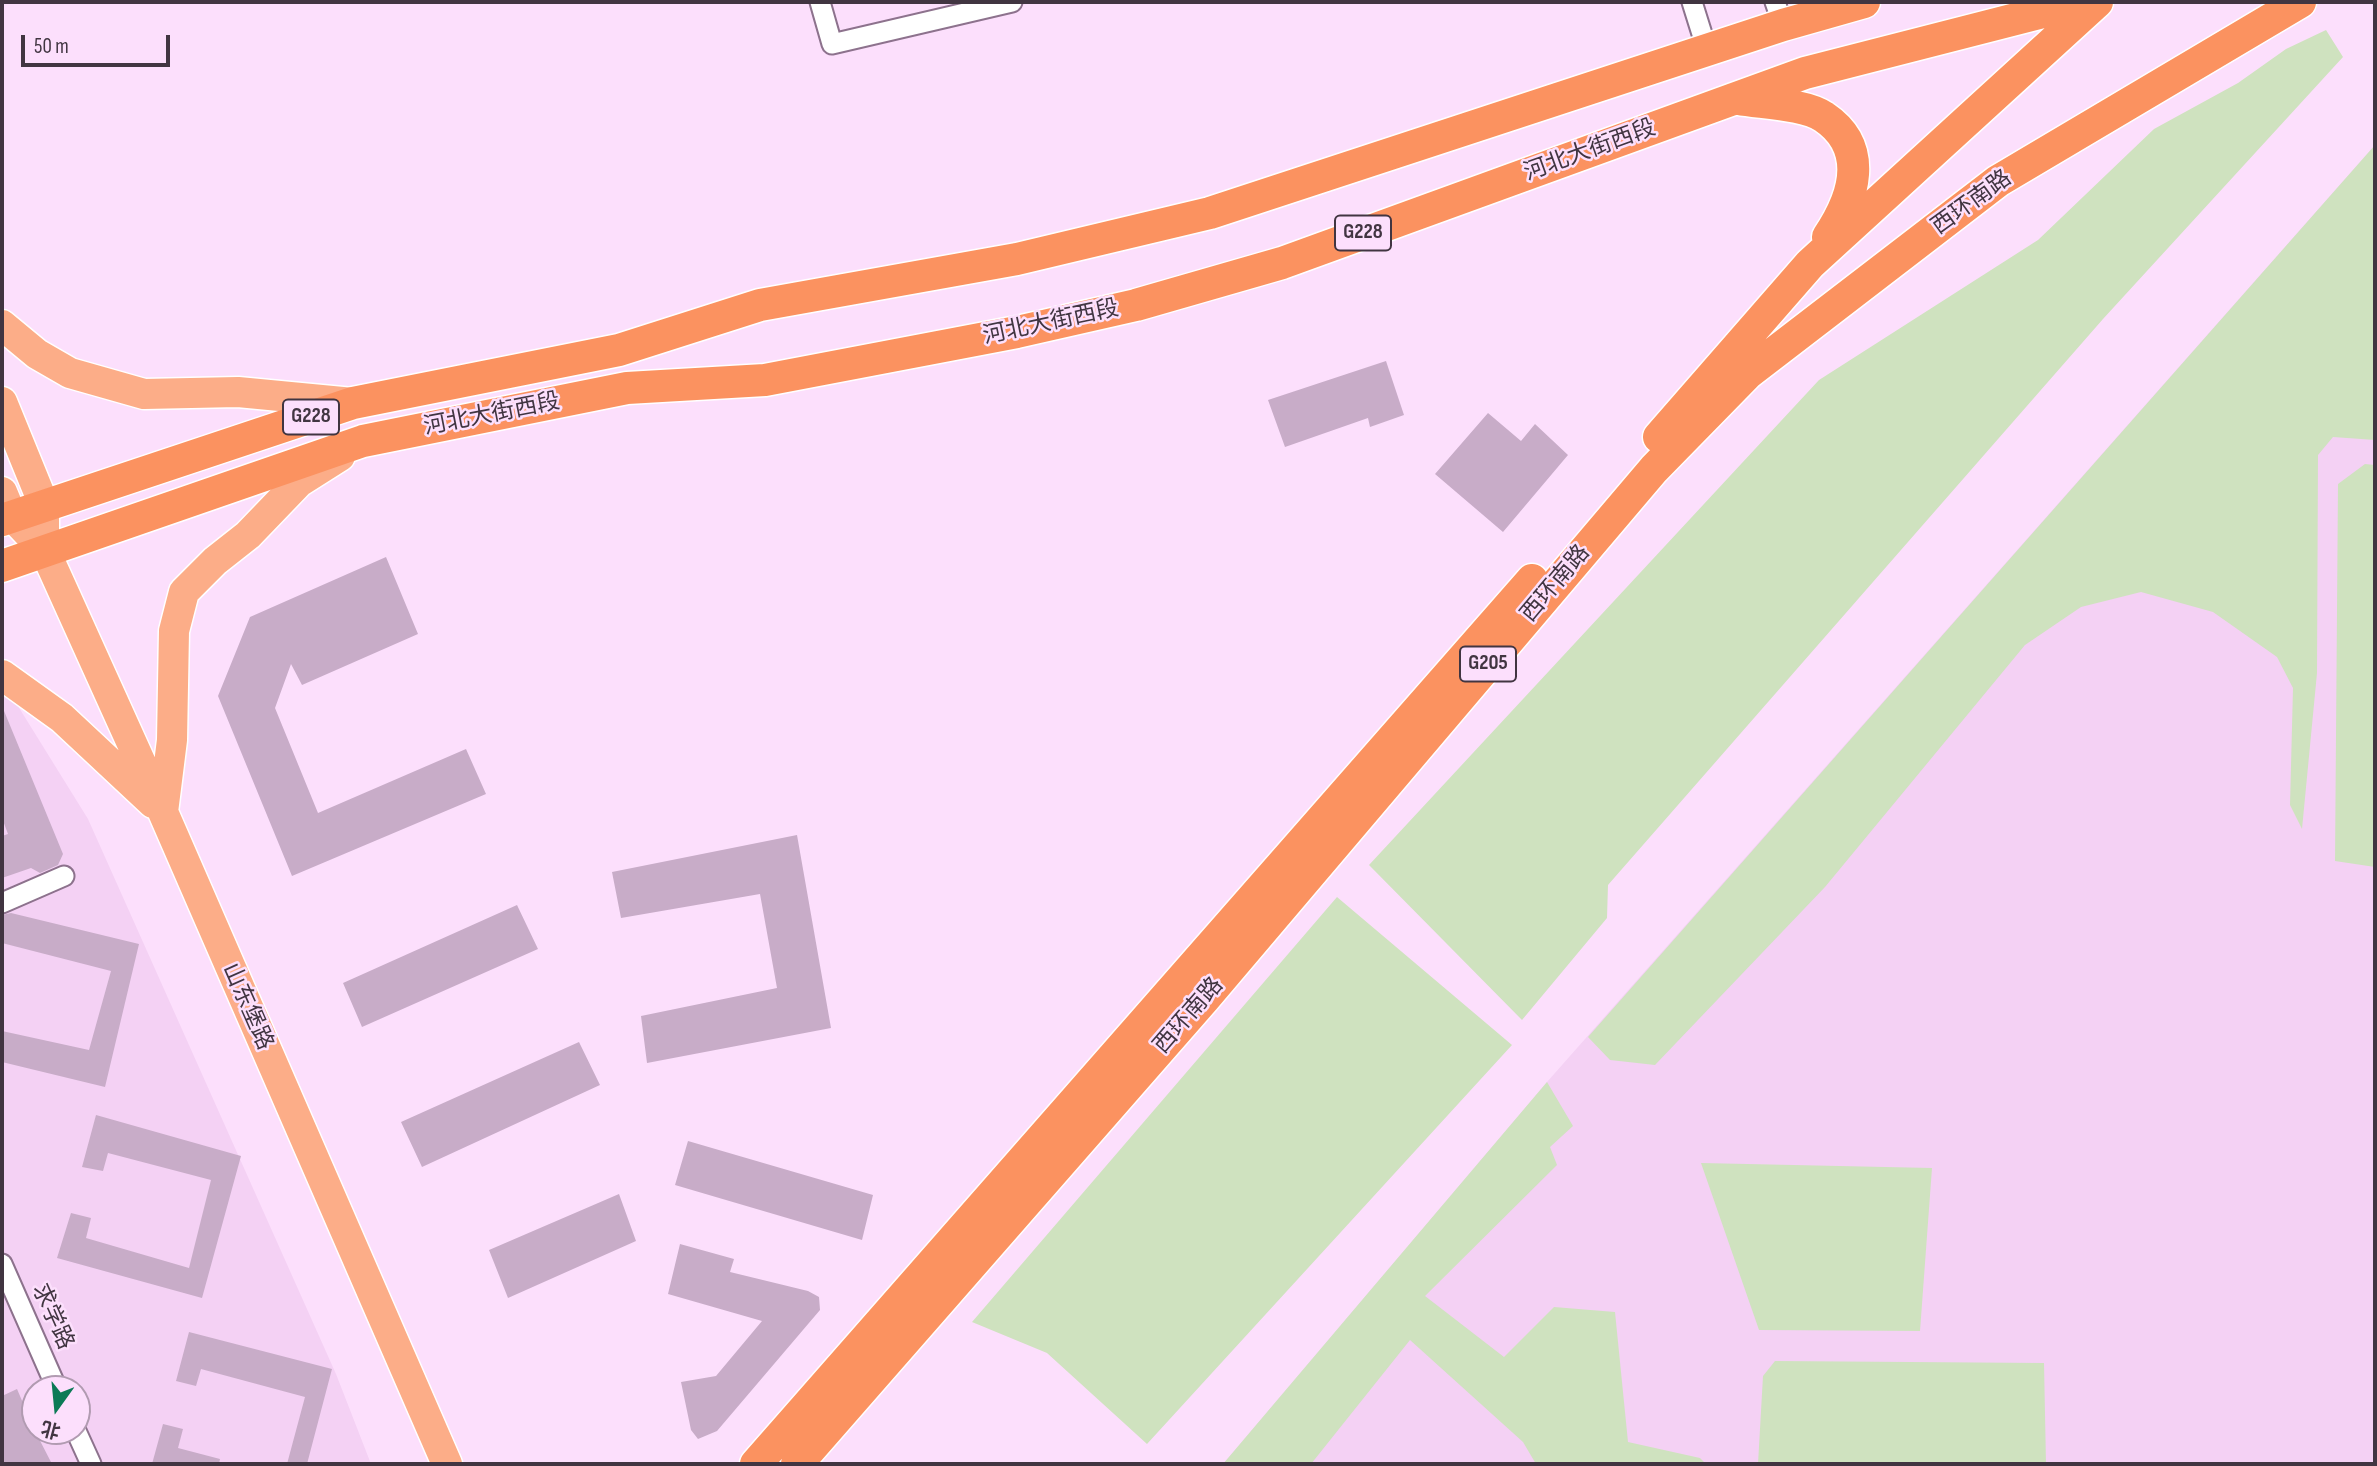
<!DOCTYPE html>
<html>
<head>
<meta charset="utf-8">
<style>
  body { margin:0 }
  #map { position:relative; width:2377px; height:1466px; overflow:hidden; background:#fcdffc; font-family:"Sofia Sans Condensed","Noto Sans SC",sans-serif }
  canvas { display:block }
  .frame { position:absolute; inset:0; border:4px solid #413541; pointer-events:none }
  .north { position:absolute; left:21px; top:1375px; width:70px; height:70px; box-sizing:border-box; background:#fcdffc; border:2px solid #b19bb1; border-radius:50%; rotate:195deg; font-size:19px; font-weight:700; line-height:28px; text-align:center; color:#413541 }
  .north::after { content:''; display:block; margin:auto; width:24px; height:32px; background:#0b7a56; clip-path:polygon(50% 0,100% 100%,50% 72%,0 100%) }
  .scale { position:absolute; left:21px; top:35px; width:149px; height:32px; box-sizing:border-box; border:4px solid #413541; border-top:0; padding-left:9px; font-size:21px; line-height:24px; white-space:nowrap; color:#413541; -webkit-text-stroke:5px #fcdffc; paint-order:stroke }
</style>
</head>
<body>
<div id="map">
<canvas width="2377" height="1466"></canvas>
<div class="frame"></div>
<div class="north">北</div>
<div class="scale">50 m</div>
</div>
<script>
const g = document.querySelector('canvas').getContext('2d');
g.lineJoin = 'round';
function fill(path, color) { g.fillStyle = color; g.fill(path, 'evenodd'); }
function stroke(path, color, width, dash) { g.strokeStyle = color; g.lineWidth = width; g.lineCap = dash ? 'butt' : 'round'; g.setLineDash(dash || []); g.stroke(path); }
function drawText(font, color, halo, rows, align = 'center') {
  g.font = font + ' "Sofia Sans Condensed","Noto Sans SC",sans-serif'; g.lineWidth = 5; g.setLineDash([]); g.textBaseline = 'middle'; g.strokeStyle = halo; g.fillStyle = color; for (const [text, x, y, turn = 0] of rows) {
    g.save(); g.translate(x, y); g.rotate((+turn || 0) * Math.PI / 180); g.textAlign = isNaN(turn) ? turn : align; if (halo) g.strokeText(text, 0, 0); g.fillText(text, 0, 0); g.restore();
  }
}
const built = new Path2D(`
  M2375 145V1464H1223L1547 1082Z
  M2 687 8 690 88 819 336 1374 371 1464H2ZM35 1389H77V1431H35Z`);
const green = new Path2D(`
  M2326 30 2343 57 2103 319 1608 885 1607 918 1522 1020 1369 865 1819 380 2038 240 2154 129 2238 83 2286 49Z
  M2375 145V440L2333 437 2318 455 2317 673 2302 829 2290 805 2293 688 2277 657 2213 612 2141 592 2081 607 2025 645 1825 887 1655 1065 1610 1060 1588 1037Z
  M2365 464 2375 465V867L2335 861 2338 484Z
  M1337 897 1512 1045 1147 1444 1047 1353 972 1322Z
  M1547 1082 1573 1126 1550 1147 1557 1165 1425 1296 1504 1357 1554 1307 1615 1312 1628 1442 1700 1458 1706 1464H1536L1523 1442 1410 1340 1311 1464H1223Z
  M1701 1163 1932 1168 1920 1331 1759 1330Z
  M1775 1361 2044 1363 2046 1464H1758L1763 1376Z`);
const building = new Path2D(`
  M1386 361 1404 415 1370 427 1368 418 1285 447 1268 400Z
  M1488 413 1521 441 1535 424 1568 455 1503 532 1435 474Z
  M386 557 418 634 302 685 291 664 275 708 318 813 466 749 486 794 292 876 218 696 250 617Z
  M2 706 63 854 58 865 40 873 31 868 2 878V836L8 834 2 818Z
  M797 835 831 1028 647 1063 641 1016 777 988 760 894 621 918 612 872Z
  M517 905 538 949 362 1027 343 983Z
  M11 913 139 944 105 1087 2 1062V1031L89 1050 111 971 2 943V915Z
  M579 1042 600 1085 422 1167 401 1122Z
  M96 1115 241 1156 202 1298 57 1258 71 1213 91 1218 86 1238 189 1268 211 1180 108 1153 103 1171 82 1167Z
  M688 1141 873 1195 862 1240 675 1185Z
  M619 1194 636 1241 508 1298 489 1250Z
  M680 1244 734 1259 730 1272 808 1291 819 1297 820 1310 717 1431 698 1439 691 1430 681 1382 716 1376 762 1321 668 1294Z
  M189 1332 332 1369 307 1464H287L305 1397 201 1369 196 1386 176 1381Z
  M17 1389 35 1431 52 1464H2V1396Z
  M163 1424 183 1429 178 1448 220 1459 219 1464H152Z`);
const minor = new Path2D(`
  M820 2 832 44 1012 2
  M1692 2 1707 50
  M1775 2 1783 25
  M2 903 64 876
  M2 1264 57 1389
  M76 1431 91 1464`);
const primary = new Path2D(`
  M2 325 37 354 70 373 144 394 238 392 353 403
  M2 402 44 505V529
  M2 492 12 516 45 551 163 812 447 1464
  M2 675 62 718 153 803
  M163 812 172 740 174 631 184 592 215 561 248 535 299 482 340 456`);
const trunk = new Path2D(`
  M1739 99C1761 103 1806 104 1824 117 1870 148 1854 198 1828 237
  M1659 437 1810 264 2097 2
  M2 520 353 403 619 350 760 305 1017 259 1210 213 1783 25 1864 2
  M2 566 363 441 627 388 765 380 1017 332 1136 305 1282 263 1805 73 2082 2
  M756 1464 1532 580
  M797 1464 1204 999 1654 469 1748 373 1998 181 2300 2`);
const shields = [
  [1363,233,56],
  [311,417,56],
  [1488,664,56]
];
const shieldNames = [
  ["G228",1363,233],
  ["G228",311,417],
  ["G205",1488,664]
];
const streetNames = [
  ["河北大街西段",1590,151,-20],
  ["西环南路",1972,203,-36],
  ["河北大街西段",1051,323,-12],
  ["河北大街西段",492,415,-11],
  ["西环南路",1556,584,-50],
  ["山东堡路",247,1007,66],
  ["西环南路",1189,1016,-49],
  ["求学路",52,1317,66]
];
fill(built, '#f4d1f4');
fill(green, '#cfe2bf');
fill(building, '#c8acc8');
stroke(minor, '#8d728d', 23);
stroke(primary, '#fff', 33);
stroke(trunk, '#fff', 35);
stroke(minor, '#fff', 19);
stroke(primary, '#fcad88', 30);
stroke(trunk, '#fb9260', 32);
for (const [x, y, w] of shields) { const box = new Path2D(); box.roundRect(x - w / 2, y - 17.5, w, 35, 5); g.fillStyle = '#fcdffc'; g.fill(box); stroke(box, '#413541', 2); }
drawText('bold 21px', '#413541', null, shieldNames);
drawText('23px', '#413541', '#fcdffc', streetNames);
</script>
</body>
</html>
